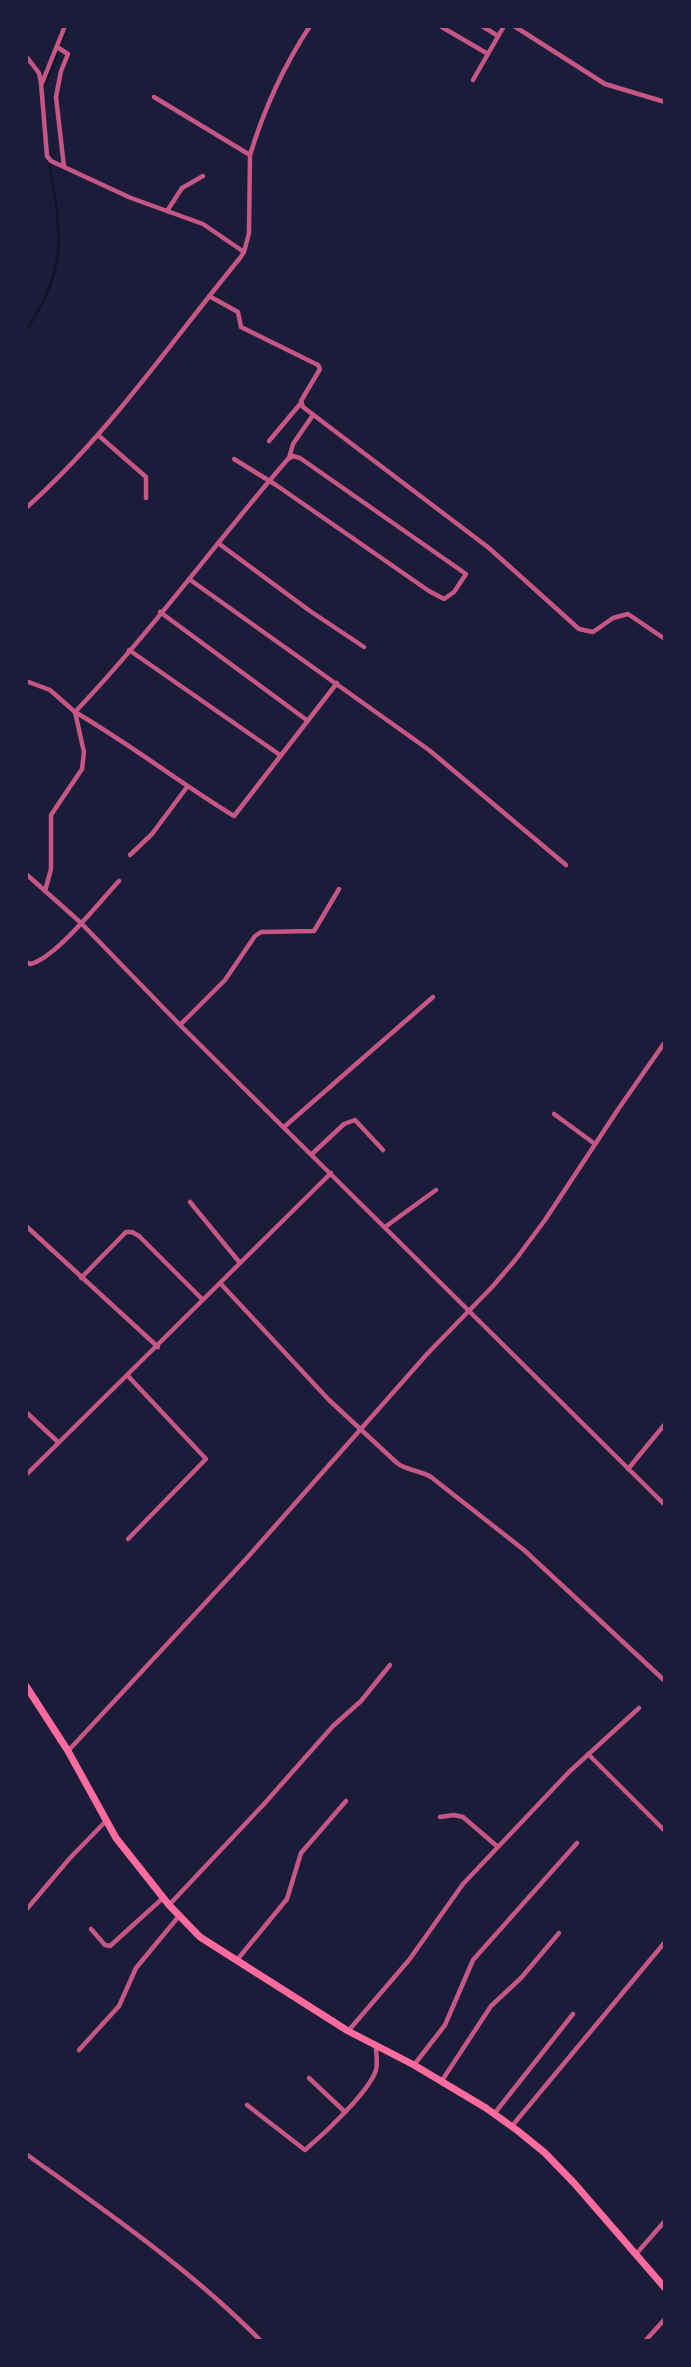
<!DOCTYPE html>
<html>
<head>
<meta charset="utf-8">
<style>
  body { margin:0 }
  #map { position:relative; width:691px; height:2367px; overflow:hidden; background:#1b1b3a; font-family:"Space Grotesk",sans-serif }
  canvas { display:block }
  .frame { position:absolute; inset:0; border:28px solid #1b1b3a; pointer-events:none }
</style>
</head>
<body>
<div id="map">
<canvas width="691" height="2367"></canvas>
<div class="frame"></div>
</div>
<script>
const g = document.querySelector('canvas').getContext('2d');
g.lineJoin = 'round';
function stroke(path, color, width, dash) { g.strokeStyle = color; g.lineWidth = width; g.lineCap = dash ? 'butt' : 'round'; g.setLineDash(dash || []); g.stroke(path); }
const stream = new Path2D(`
  M42 92 68 26
  M26 330C69 268 61 231 49 161`);
const minor = new Path2D(`
  M440 26 488 54
  M482 26 498 36
  M514 26 605 84 665 102
  M57 47 68 54 61 71 56 97 64 167 131 198 203 224 244 252
  M26 56 39 73 41 83 47 156 51 161 64 167
  M473 80 504 26
  M42 83 65 26
  M250 155C264 109 283 67 310 26
  M167 211 182 188 203 176
  M209 296 238 312 241 327 318 365 320 369 301 401 303 407 489 548 579 629 593 632 613 618 628 614 665 639
  M98 435 146 477V498
  M269 441 301 403
  M289 458 293 444 313 415
  M234 459 276 485 429 591 444 599 454 592 466 574 300 458 293 456 288 459C216 542 151 632 75 712 130 744 180 783 234 816L337 683
  M26 508C108 435 170 343 240 258L244 252 249 233 250 155 154 97
  M218 543 310 611 364 647
  M189 579 429 750 566 865
  M160 612 308 721
  M129 650 280 755
  M26 681 50 690 75 712 84 752 82 769 51 815V869L45 891
  M130 855 152 834 187 787
  M26 874 80 922 180 1025 665 1505
  M26 962 30 964C55 959 100 901 119 881
  M180 1025 225 980 255 936 261 932 314 931 339 889
  M554 1114 595 1144
  M284 1127 433 997
  M312 1154 344 1124 355 1120 383 1150
  M190 1202 240 1263
  M26 1226 158 1347
  M385 1227 436 1190
  M81 1278 126 1232H132L139 1236 203 1300
  M220 1283 329 1400 397 1463C407 1471 420 1470 431 1477L524 1550 665 1681
  M128 1376 206 1459 128 1539
  M26 1412 58 1442
  M628 1469 665 1424
  M26 1475 331 1173
  M68 1751 246 1559 428 1353 493 1286 516 1259 545 1220 619 1108 665 1042
  M588 1754 665 1831
  M498 1847 569 1772 639 1708
  M169 1905 264 1804 333 1726 361 1701 390 1665
  M26 1910 70 1858 106 1821
  M91 1929 105 1945 110 1946 163 1898
  M237 1960 287 1899 301 1853 346 1801
  M349 2030 409 1960 463 1884 498 1847 463 1817 454 1815 440 1817
  M79 2050 119 2006 136 1968 179 1916
  M414 2065 445 2025 473 1960 577 1843
  M309 2078 344 2111
  M441 2082 491 2006 521 1978 559 1933
  M247 2105 305 2150C324 2134 369 2092 376 2070 378 2063 376 2054 376 2047
  M494 2114 573 2014
  M512 2126 665 1942
  M26 2154C108 2213 190 2269 261 2341
  M636 2254 665 2221
  M645 2341 665 2319`);
const trunk = new Path2D(`
  M26 1686 68 1751 116 1838 169 1905 200 1937 348 2031 414 2065 486 2108 518 2131 545 2153 574 2183 665 2288`);
stroke(stream, '#12122b', 2.5);
stroke(minor, '#c65784', 4.5);
stroke(trunk, '#ff6b9d', 7);
</script>
</body>
</html>
